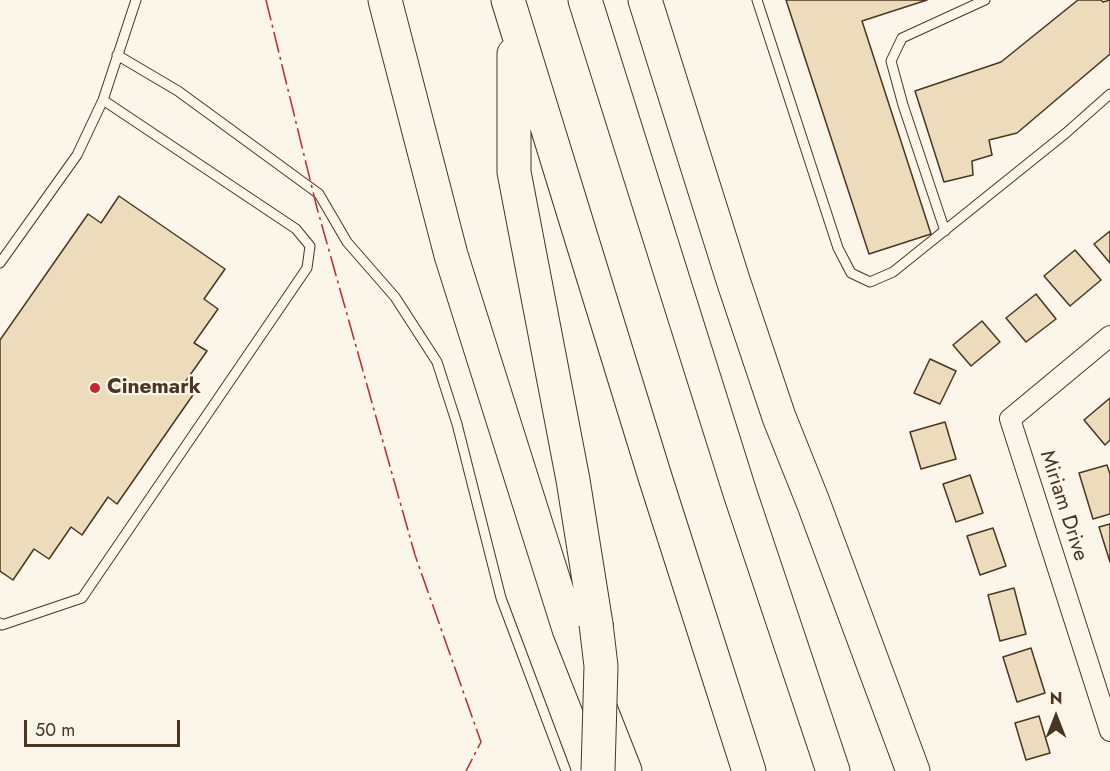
<!DOCTYPE html>
<html>
<head>
<meta charset="utf-8">
<style>
  body { margin:0 }
  #map { position:relative; width:1110px; height:771px; overflow:hidden; background:#fbf6e9; font-family:Jost,sans-serif }
  canvas { display:block }
  .north { position:absolute; left:1026px; top:687px; width:60px; height:60px; -webkit-text-stroke:4px #fbf6e9; paint-order:stroke; rotate:0deg; font-size:16px; font-weight:700; line-height:24px; text-align:center; color:#4a3520 }
  .north::after { content:''; display:block; margin:auto; width:21px; height:27px; background:#4a3520; clip-path:polygon(50% 0,100% 100%,50% 72%,0 100%) }
  .scale { position:absolute; left:24px; top:720px; width:156px; height:27px; box-sizing:border-box; border:3px solid #4a3520; border-top:0; padding-left:8px; font-size:18px; line-height:21px; white-space:nowrap; color:#4a3520; -webkit-text-stroke:4px #fbf6e9; paint-order:stroke }
</style>
</head>
<body>
<div id="map">
<canvas width="1110" height="771"></canvas>
<div class="north">N</div>
<div class="scale">50 m</div>
</div>
<script>
const g = document.querySelector('canvas').getContext('2d');
g.lineJoin = 'round';
function fill(path, color) { g.fillStyle = color; g.fill(path, 'evenodd'); }
function stroke(path, color, width, dash) { g.strokeStyle = color; g.lineWidth = width; g.lineCap = dash ? 'butt' : 'round'; g.setLineDash(dash || []); g.stroke(path); }
function drawText(font, color, halo, rows, align = 'center') {
  g.font = font + ' Jost,sans-serif'; g.lineWidth = 4.5; g.setLineDash([]); g.textBaseline = 'middle'; g.strokeStyle = halo; g.fillStyle = color; for (const [text, x, y, turn = 0] of rows) {
    g.save(); g.translate(x, y); g.rotate((+turn || 0) * Math.PI / 180); g.textAlign = isNaN(turn) ? turn : align; if (halo) g.strokeText(text, 0, 0); g.fillText(text, 0, 0); g.restore();
  }
}
const building = new Path2D(`
  M786 0H927L862 21 931 234 869 254Z
  M1078 0H1101L1103 2 1110 0V54L1017 133 989 140 992 155 972 161 973 175 944 182 915 91 1001 62Z
  M119 196 225 269 204 299 218 309 194 343 207 351 183 385 195 392 117 504 108 497 82 535 71 527 49 559 34 549 13 580 0 571V340L88 214 101 223Z
  M1110 231V263L1094 244Z
  M1075 250 1101 280 1070 306 1044 276Z
  M1036 294 1056 319 1026 342 1006 318Z
  M982 321 1000 342 971 366 953 345Z
  M930 359 956 371 940 404 914 393Z
  M1110 398V440L1105 445 1084 420Z
  M945 422 956 459 921 469 910 432Z
  M1107 465 1110 474V514L1093 519 1079 473Z
  M970 475 983 513 956 522 943 484Z
  M1110 524V562L1099 527Z
  M993 528 1006 566 980 575 967 536Z
  M1014 588 1026 634 1000 641 988 595Z
  M1031 648 1045 693 1017 702 1003 657Z
  M1039 716 1050 753 1026 760 1015 723Z`);
const service = new Path2D(`
  M757 0 838 248 851 273 870 282 893 272 1066 133 1110 94
  M117 55 178 91 319 194 347 242 395 297 437 362 457 424 501 598 566 771
  M945 231 903 105 891 61 902 38 985 0
  M0 263 77 155 103 100 136 0
  M0 623 2 625 82 598 307 268 310 246 296 229 103 100`);
const minor = new Path2D(`
  M1110 336 1010 419 1110 731`);
const motorway = new Path2D(`
  M385 0 451 255 569 629 625 771
  M508 0 655 477 749 771
  M585 0 740 493 833 771
  M645 0 733 280 779 417 813 502 913 771
  M514 54V172L573 480 596 624`);
const motorwayBridge = new Path2D(`
  M596 624 601 666 598 771`);
const power = new Path2D(`
  M266 0 317 208 415 555 481 742 466 771`);
const markers = [
  [95,388,6,"#c62828"]
];
const poiNames = [
  ["Cinemark",107,388]
];
const streetNames = [
  ["Miriam Drive",1063,506,72]
];
fill(building, '#ecdcbc');
stroke(building, '#4a3520', 1.5);
stroke(service, '#4a3520', 11);
stroke(minor, '#4a3520', 22);
stroke(motorway, '#4a3520', 35);
stroke(service, '#fbf6e9', 9);
stroke(minor, '#fbf6e9', 20);
stroke(motorway, '#fbf6e9', 33);
stroke(motorwayBridge, '#4a3520', 35, []);
stroke(motorwayBridge, '#fbf6e9', 33);
stroke(power, '#c62828', 1.5, [21, 4.5, 3, 4.5]);
for (const [x, y, r, color] of markers) { const dot = new Path2D(); dot.arc(x, y, r, 0, 2 * Math.PI); g.fillStyle = color; g.fill(dot); stroke(dot, '#fbf6e9', 2); }
drawText('bold 21px', '#4a3520', '#fbf6e9', poiNames, 'left');
drawText('21px', '#4a3520', '#fbf6e9', streetNames);
</script>
</body>
</html>
